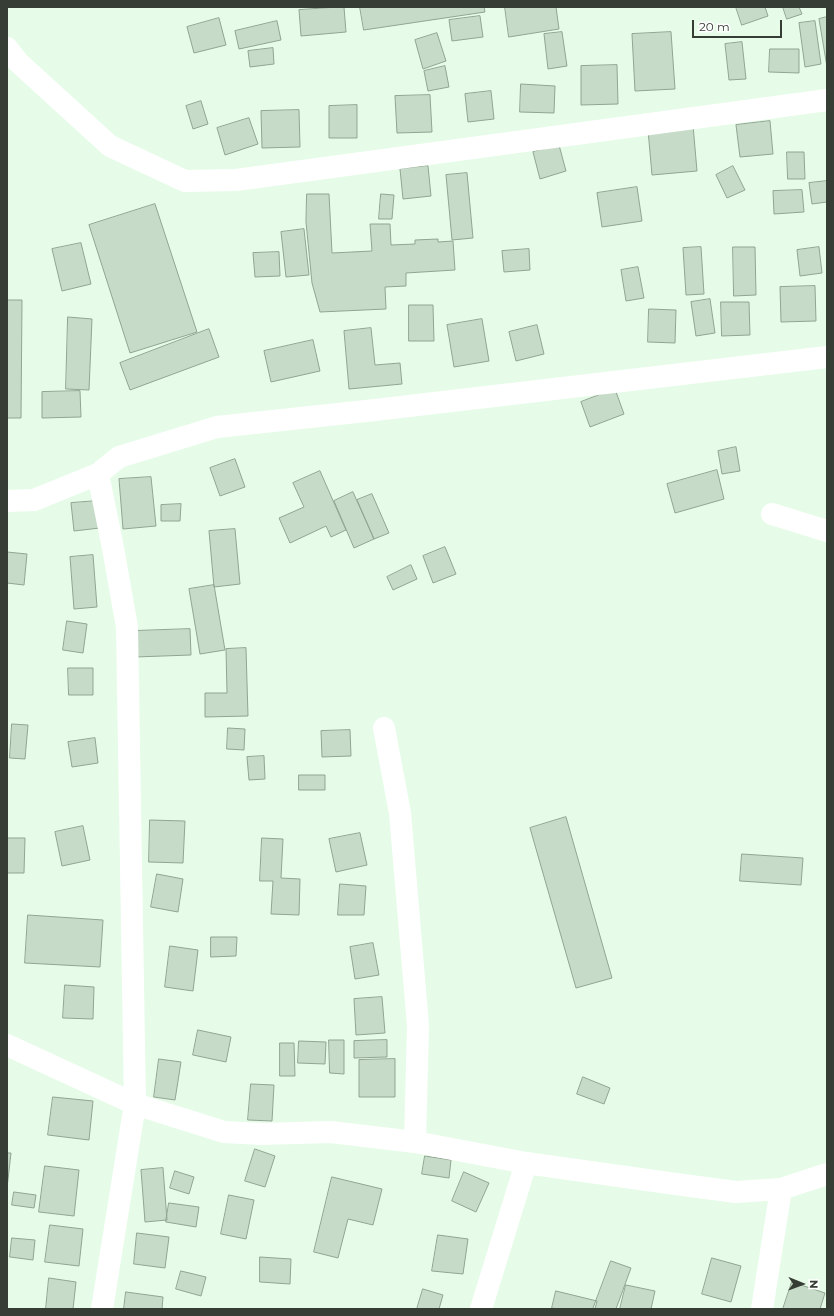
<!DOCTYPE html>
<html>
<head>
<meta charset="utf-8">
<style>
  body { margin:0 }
  #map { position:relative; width:834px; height:1316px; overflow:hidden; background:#e6fce8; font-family:Montserrat,sans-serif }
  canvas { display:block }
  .frame { position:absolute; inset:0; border:8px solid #353d35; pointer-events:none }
  .north { position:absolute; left:782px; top:1264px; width:40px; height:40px; -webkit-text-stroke:3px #fff; paint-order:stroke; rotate:91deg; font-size:11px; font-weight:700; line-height:16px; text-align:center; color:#353d35 }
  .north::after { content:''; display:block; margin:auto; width:14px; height:18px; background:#353d35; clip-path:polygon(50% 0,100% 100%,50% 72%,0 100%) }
  .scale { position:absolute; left:692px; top:20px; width:90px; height:18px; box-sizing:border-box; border:2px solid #353d35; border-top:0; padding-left:5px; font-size:12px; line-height:14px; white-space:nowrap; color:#353d35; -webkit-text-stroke:3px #fff; paint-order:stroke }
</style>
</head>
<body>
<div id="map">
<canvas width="834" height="1316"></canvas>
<div class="frame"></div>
<div class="north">N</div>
<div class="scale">20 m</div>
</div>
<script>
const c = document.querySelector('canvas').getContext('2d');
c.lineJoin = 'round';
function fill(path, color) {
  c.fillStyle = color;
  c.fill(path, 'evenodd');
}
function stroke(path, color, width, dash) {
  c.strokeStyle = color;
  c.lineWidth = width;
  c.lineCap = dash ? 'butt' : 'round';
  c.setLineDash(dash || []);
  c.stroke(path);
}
const building = new Path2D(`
  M344,7L346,32L301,36L299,10Z
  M360,7H484L485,12L364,30Z
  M505,7H556L559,29L509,37Z
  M736,7H765L768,16L742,25Z
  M783,7H799L802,14L787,19Z
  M480,16L483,37L452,41L449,20Z
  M827,17V67L819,19Z
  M219,18L226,45L194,53L187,27Z
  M277,21L281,40L239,49L235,31Z
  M815,21L821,64L805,67L799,23Z
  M562,32L567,66L548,69L544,34Z
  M671,32L675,89L635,91L632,34Z
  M437,33L446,61L423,69L415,40Z
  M742,42L746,79L729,80L725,44Z
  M273,48L274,64L250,67L248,51Z
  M770,49H799V73L769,72Z
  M617,65L618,104L581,105V66Z
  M445,66L449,87L428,91L424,71Z
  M521,84L555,86L554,113L520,112Z
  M491,91L494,119L468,122L465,94Z
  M430,95L432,132L397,133L395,96Z
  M201,101L208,124L193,129L186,106Z
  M357,105V138H329V106Z
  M299,110L300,147L262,148L261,111Z
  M249,118L258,144L225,155L217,128Z
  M770,121L773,154L740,157L736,125Z
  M693,125L697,171L652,175L648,130Z
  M559,145L566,171L540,179L533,152Z
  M787,152H804L805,179H788Z
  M428,166L431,196L403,199L400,169Z
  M733,166L745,190L727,198L716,175Z
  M467,173L473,238L452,240L446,175Z
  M827,181V202L812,204L809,183Z
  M637,187L642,221L602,227L597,193Z
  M802,190L804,212L774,214L773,191Z
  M307,194H329L332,253L372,251L370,224H390L391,245L415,244V240L438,239V242L453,241L455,270L406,273V286L385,287L386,309L320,312L312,283L306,222Z
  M381,194L394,195L392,219H379Z
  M155,204L197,332L130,353L89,225Z
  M304,229L309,275L286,277L281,232Z
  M81,243L91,284L62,291L52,249Z
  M701,247L704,294L686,295L683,248Z
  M733,247H755L756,295L734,296Z
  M819,247L822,273L800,276L797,250Z
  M529,249L530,270L504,272L502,251Z
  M279,252L280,276L255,277L253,253Z
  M638,267L644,298L626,301L621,270Z
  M815,286L816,321L781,322L780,287Z
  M710,299L715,333L696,336L691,302Z
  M7,300H22L21,418H7Z
  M721,302H749L750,335L722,336Z
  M409,305H433L434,341H409Z
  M649,309L676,310L675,343L648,342Z
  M68,317L92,319L89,390L66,389Z
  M482,319L489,361L454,367L447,325Z
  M537,325L544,354L516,361L509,332Z
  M371,328L375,365L400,363L402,384L349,389L344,331Z
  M209,329L219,357L130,390L120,363Z
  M313,340L320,371L271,382L264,351Z
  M615,389L624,414L590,427L581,402Z
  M80,391L81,417L42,418V392Z
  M736,447L740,471L722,474L718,451Z
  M235,459L245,487L220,496L210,468Z
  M717,470L724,499L675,513L667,484Z
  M320,471L346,530L331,537L326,526L290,543L279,518L304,507L293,483Z
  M151,477L156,526L123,529L119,479Z
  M353,492L374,539L354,548L334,501Z
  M372,494L389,533L374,539L357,500Z
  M97,501L100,528L74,531L71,503Z
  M181,504L180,521H161V505Z
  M235,529L240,584L214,587L209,531Z
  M445,547L456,574L433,583L423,556Z
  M7,552L27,554L24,585L7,583Z
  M93,555L97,607L74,609L70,557Z
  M411,565L417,579L393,590L387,577Z
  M214,585L225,650L200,654L189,589Z
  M67,621L87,624L83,653L63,650Z
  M190,629L191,655L135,657L134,631Z
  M246,648L248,716L205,717V693H227L226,649Z
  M68,668H93V695H69Z
  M12,724L28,725L25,759L10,758Z
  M228,728L245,729L244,750L227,749Z
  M350,730L351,756L322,757L321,731Z
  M95,738L98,763L72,767L68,742Z
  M264,756L265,779L249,780L247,757Z
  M299,775H325V790H299Z
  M566,817L612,978L576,988L530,828Z
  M150,820L185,821L183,863L149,862Z
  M83,826L90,860L62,866L55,832Z
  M360,833L367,865L336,872L329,839Z
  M7,838H25L24,873H7Z
  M262,838L283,839L281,878L300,879L299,915L271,914L273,881H260Z
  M742,854L803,858L801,885L740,881Z
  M157,874L183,879L178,912L151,907Z
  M340,884L366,886L364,915H338Z
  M28,915L103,920L100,967L25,963Z
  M211,937H237L236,956L211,957Z
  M373,943L379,975L355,979L350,947Z
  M170,946L198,950L193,991L165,987Z
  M65,985L94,987L93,1019L63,1018Z
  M382,997L385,1033L356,1035L354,999Z
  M198,1030L231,1037L226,1062L193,1055Z
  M329,1040H344V1074L330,1073Z
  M387,1040V1057L354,1058V1041Z
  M299,1041L326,1042L325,1064L298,1063Z
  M280,1043H294L295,1076H280Z
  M159,1059L181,1062L175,1100L154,1097Z
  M395,1059V1097H359V1060Z
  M583,1077L610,1088L604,1104L577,1094Z
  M251,1084L274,1085L272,1121L248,1120Z
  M53,1097L93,1101L89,1140L48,1135Z
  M255,1149L275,1156L265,1187L245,1181Z
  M7,1153H11L7,1188Z
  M425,1156L451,1160L449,1178L422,1174Z
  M45,1166L79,1170L74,1216L39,1212Z
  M163,1168L167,1220L145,1222L141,1170Z
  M175,1171L194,1177L189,1194L170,1188Z
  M464,1172L489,1183L476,1212L452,1201Z
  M332,1177L382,1189L373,1225L348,1219L338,1258L314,1252Z
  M14,1192L36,1195L34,1208L12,1205Z
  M229,1195L254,1200L246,1239L221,1234Z
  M169,1203L199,1207L196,1227L166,1222Z
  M50,1225L83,1229L79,1266L45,1262Z
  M137,1233L169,1237L165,1268L134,1264Z
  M438,1235L468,1239L463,1274L432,1271Z
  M12,1238L35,1240L33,1260L10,1257Z
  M260,1257L291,1259L290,1284L260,1282Z
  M712,1258L741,1266L731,1302L702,1294Z
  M611,1261L631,1268L616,1309H593Z
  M181,1271L206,1277L201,1296L176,1289Z
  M49,1278L76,1282L73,1309H46Z
  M792,1282L825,1293L820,1309H783Z
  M626,1285L655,1291L651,1309H620Z
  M423,1289L443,1295L439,1309H417Z
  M556,1291L597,1301L595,1309H557L552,1308Z
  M126,1292L163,1297L162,1309H124Z`);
const minor = new Path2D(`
  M7,48L18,62L110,146L185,181L236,180L827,100
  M98,474L113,548L127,627L135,1104L102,1309
  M7,501L34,500L98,474L119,457L217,427L375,410L827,357
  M772,514L827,531
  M384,728L400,813L418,1026L415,1142L526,1163L683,1185L736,1192L781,1189
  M7,1045L135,1104L224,1132L261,1134L331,1132L415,1142
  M481,1309L526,1163
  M762,1309L781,1189L827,1174`);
fill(building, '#c7dcc8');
stroke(building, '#91a592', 1);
stroke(minor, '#fff', 22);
</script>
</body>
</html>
